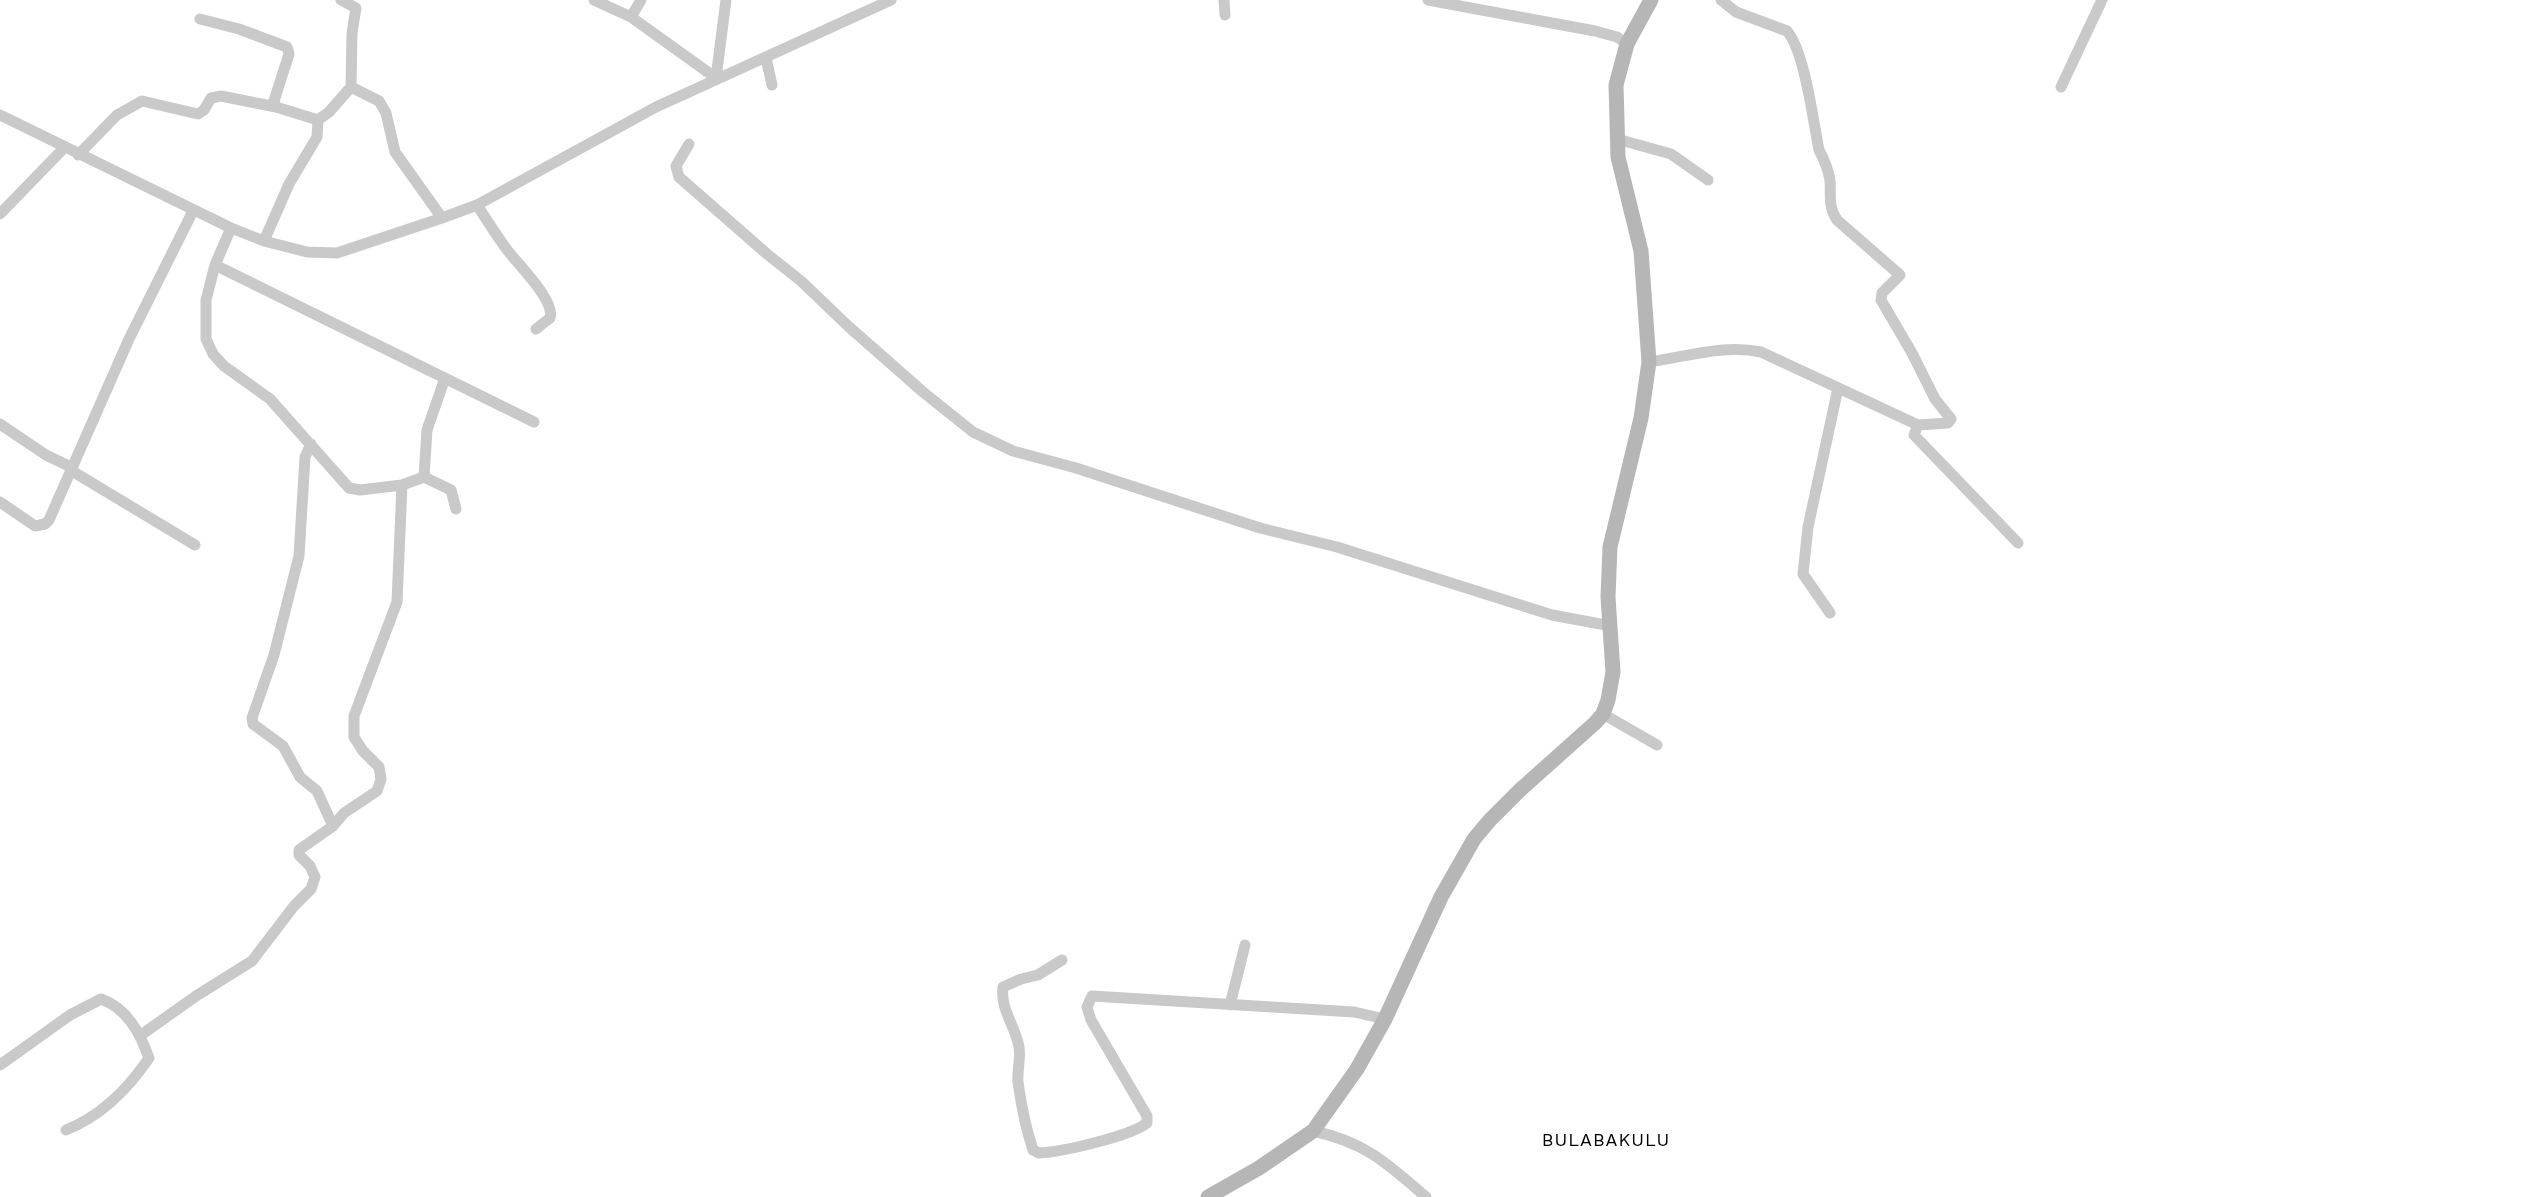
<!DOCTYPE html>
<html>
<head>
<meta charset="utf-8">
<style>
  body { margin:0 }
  canvas { display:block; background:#fff }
</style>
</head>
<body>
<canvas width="2542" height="1197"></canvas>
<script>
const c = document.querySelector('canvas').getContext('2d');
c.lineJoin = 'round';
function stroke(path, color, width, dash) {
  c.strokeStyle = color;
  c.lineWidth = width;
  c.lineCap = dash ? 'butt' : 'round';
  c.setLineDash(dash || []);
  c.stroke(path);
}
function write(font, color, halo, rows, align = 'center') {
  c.font = font + ' "Work Sans",sans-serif';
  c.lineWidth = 5;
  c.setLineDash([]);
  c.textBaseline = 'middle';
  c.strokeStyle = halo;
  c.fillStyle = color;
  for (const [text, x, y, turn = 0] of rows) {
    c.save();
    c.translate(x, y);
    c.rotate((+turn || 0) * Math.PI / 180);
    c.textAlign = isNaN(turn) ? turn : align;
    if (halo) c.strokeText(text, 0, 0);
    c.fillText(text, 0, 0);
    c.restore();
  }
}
const street = new Path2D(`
  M341,0L356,8L352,33L351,87L379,101L386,113L395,152L442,218
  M594,0L631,17L716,78L726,0
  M1224,0L1225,15
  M1428,0L1595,31L1617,37L1627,44
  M1721,0L1736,12L1787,31C1805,52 1813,121 1819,150C1824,159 1828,169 1830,180C1831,195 1828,207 1837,220L1900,275L1882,293L1881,300L1912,353L1935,399L1951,419L1948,423L1918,425L1914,435L2018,543
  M631,17L641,0
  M200,19L239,29L287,47L289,54L274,101L276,107L318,120L329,112L351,87
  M766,58L772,85
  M2061,87L2102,0
  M0,115L231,228L264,241L307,252L337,253L442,218L477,205L656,107L891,0
  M1617,139L1671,154L1708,180
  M689,144L676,166L679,177L767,254L801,281L848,326L923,392L973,432L1013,451L1076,468L1260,528L1337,547L1552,615L1611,626
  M78,155L117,115L142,101L198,114L204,110L211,98L221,96L276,107
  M477,205C486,219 495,233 505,247C515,262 556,300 550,318L536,329
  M0,214L64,148
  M264,241L289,184L317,137L318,120
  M215,265L534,422
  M1649,362C1686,357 1723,344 1761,352L1918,425
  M445,378L427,430L424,477L451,490L456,509
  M0,424L46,455L73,468
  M311,444L305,457L299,556L274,655L252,718L253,724L283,746L300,777L317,791L333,826
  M72,471L195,545
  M402,485L424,477
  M0,502L35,526L45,524L49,520L129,339L193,211
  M1830,613L1803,574L1808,527L1838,388
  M1603,714L1657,745
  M1062,960L1038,975L1021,979L1003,987C1000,1009 1015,1025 1019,1047C1021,1058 1017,1070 1018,1082C1021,1104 1026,1129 1033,1150L1039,1153C1062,1152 1131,1136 1147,1123V1116L1091,1020L1087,1007L1092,996L1354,1012L1385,1019
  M1230,1005L1245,945
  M141,1035L196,996L252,961L294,906L311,889L315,877L310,866L299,855V850L333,826L344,813L377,791L381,779L379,767L363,751L354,737V716L397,602L402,485L360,490L349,488L270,399L224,366L213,354L206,339V300L215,265L231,228
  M0,1065L70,1015L101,999C127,1008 140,1033 149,1058C128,1089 101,1116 66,1130
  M1313,1131C1365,1142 1387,1163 1426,1197`);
const secondary = new Path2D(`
  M1208,1197L1259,1168L1313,1131L1357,1069L1385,1019L1441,897L1474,839L1490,820L1520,790L1595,723L1603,714L1608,700L1613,672L1608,597L1610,547L1641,418L1649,362L1641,251L1618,157L1616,85L1627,44L1651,0`);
const quarterNames = [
  ["BULABAKULU",1606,1141]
];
stroke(street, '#c9c9c9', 11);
stroke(secondary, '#b6b6b6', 15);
c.letterSpacing = '1px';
write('18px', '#000', '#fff', quarterNames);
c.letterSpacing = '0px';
</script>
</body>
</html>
